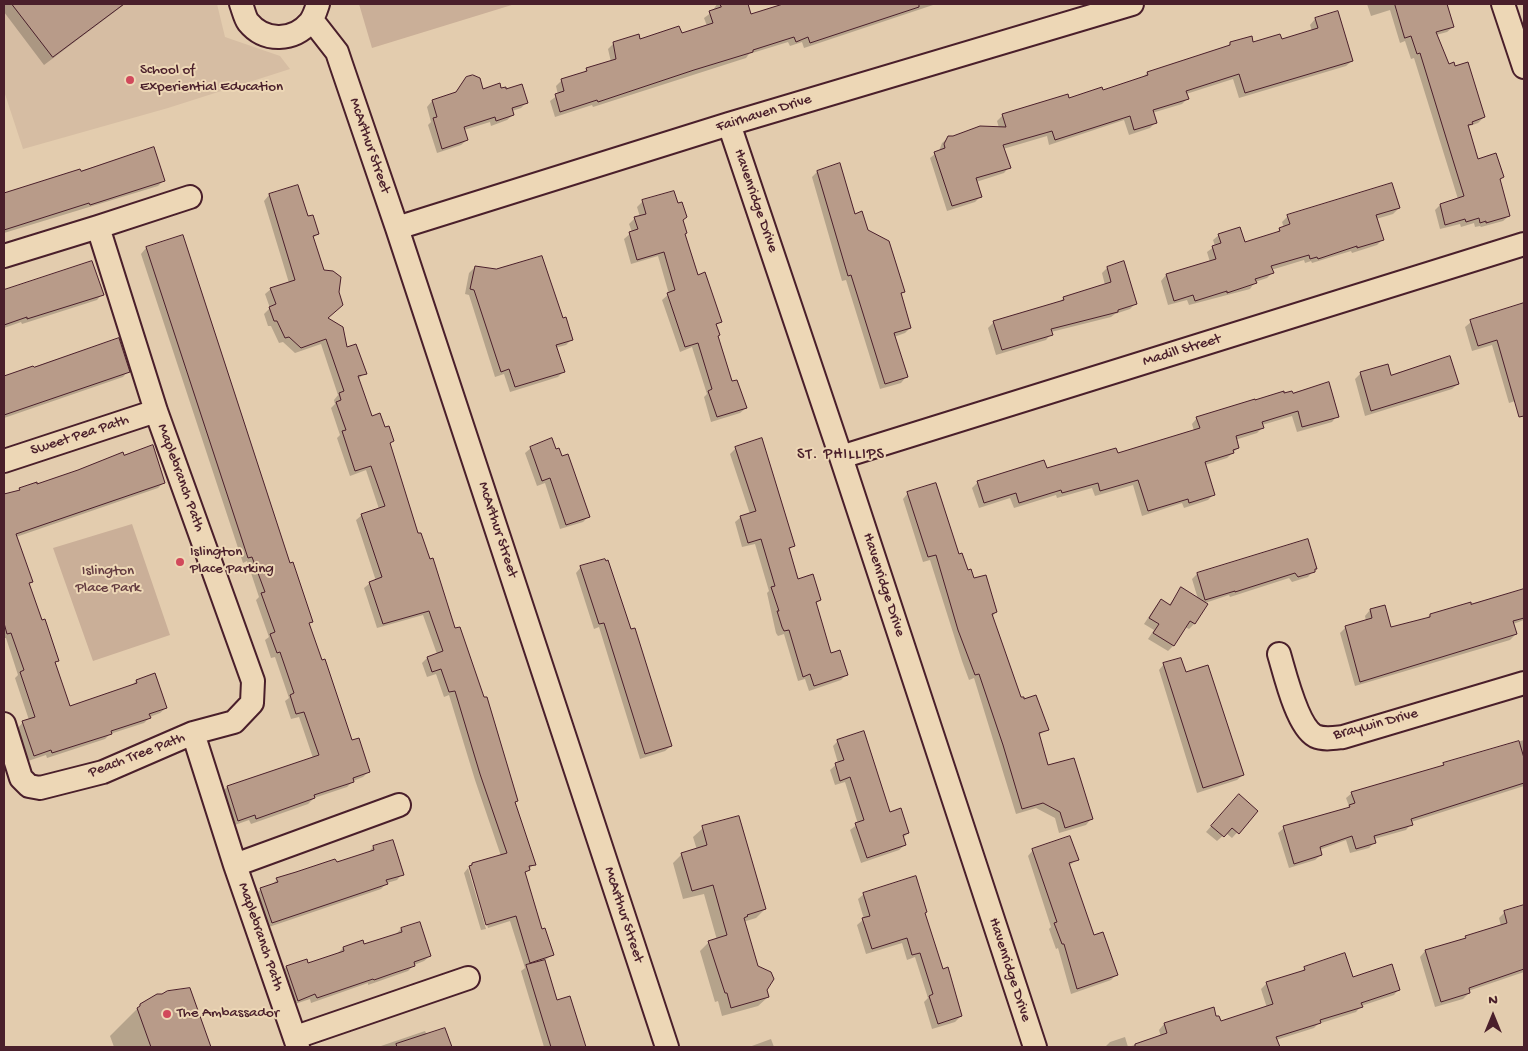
<!DOCTYPE html>
<html>
<head>
<meta charset="utf-8">
<style>
  body { margin:0 }
  #map { position:relative; width:1528px; height:1051px; overflow:hidden; background:#e3ccae; font-family:"Gochi Hand",sans-serif }
  canvas { display:block }
  .frame { position:absolute; inset:0; border:5px solid #4a1f2b; pointer-events:none }
  .north { position:absolute; left:1468px; top:991px; width:50px; height:50px; -webkit-text-stroke:4px #edd7b6; paint-order:stroke; rotate:0deg; font-size:14px; font-weight:700; line-height:20px; text-align:center; color:#4a1f2b }
  .north::after { content:''; display:block; margin:auto; width:18px; height:22px; background:#4a1f2b; clip-path:polygon(50% 0,100% 100%,50% 72%,0 100%) }
</style>
</head>
<body>
<div id="map">
<canvas width="1528" height="1051"></canvas>
<div class="frame"></div>
<div class="north">N</div>
</div>
<script>
const c = document.querySelector('canvas').getContext('2d');
c.lineJoin = 'round';
function fill(path, color) {
  c.fillStyle = color;
  c.fill(path, 'evenodd');
}
function stroke(path, color, width, dash) {
  c.strokeStyle = color;
  c.lineWidth = width;
  c.lineCap = dash ? 'butt' : 'round';
  c.setLineDash(dash || []);
  c.stroke(path);
}
function write(font, color, halo, rows, align = 'center') {
  c.font = font + ' "Gochi Hand",sans-serif';
  c.lineWidth = 4;
  c.setLineDash([]);
  c.textBaseline = 'middle';
  c.strokeStyle = halo;
  c.fillStyle = color;
  for (const [text, x, y, turn = 0] of rows) {
    c.save();
    c.translate(x, y);
    c.rotate((+turn || 0) * Math.PI / 180);
    c.textAlign = isNaN(turn) ? turn : align;
    if (halo) c.strokeText(text, 0, 0);
    c.fillText(text, 0, 0);
    c.restore();
  }
}
const built = new Path2D(`
  M4,4H217L225,37L280,56L290,69L168,108L23,149L4,91Z`);
const green = new Path2D(`
  M359,4H515L372,48Z
  M132,524L170,635L93,661L53,548Z`);
const shadow = new Path2D(`
  M4,4H125L44,65L4,12Z
  M717,4H747L751,15L778,7L781,4H829L830,6L836,4H936L804,48L802,42L790,46L788,42L749,54L746,58L593,107L592,105L555,117L550,101L558,95L556,86L561,81L583,73L587,69L611,62L608,49L614,43L681,34L707,26L704,18L712,12Z
  M1367,4H1446L1453,27L1447,32L1436,35L1448,66L1484,117L1478,123L1467,127L1477,160L1502,177L1499,181L1509,216L1503,221L1481,227L1480,226L1475,227L1474,223L1461,227L1460,224L1440,229L1435,210L1440,205L1458,199L1414,58L1411,59L1405,41L1400,43L1390,10L1371,16Z
  M1315,19L1352,61L1346,66L1239,98L1233,79L1186,94L1187,99L1182,104L1152,113L1155,123L1150,128L1129,135L1124,120L1049,145L1047,136L1003,149L1009,167L1004,173L976,182L981,196L975,202L947,211L930,158L939,151L942,143L948,138L999,128L997,121L1003,115L1102,91L1141,79L1147,73L1227,47L1230,43L1253,44L1281,40L1312,31L1310,25Z
  M466,79L482,90H500L527,102L521,108L512,111L513,115L507,120L491,126L490,122L464,130L467,140L461,145L437,153L428,125L431,122L427,107L432,101L454,94Z
  M154,149L164,180L158,186L4,233V194Z
  M839,165L854,215L867,231L904,291L900,295L910,328L905,333L894,337L906,377L901,383L880,389L846,280L842,281L812,177L817,172Z
  M269,195L307,218L318,234L313,238L327,318L346,349L365,373L358,379L371,418L384,429L393,441L389,445L418,534L517,801L514,804L534,864L524,874L542,930L552,955L544,961L557,1001L570,997L585,1047H544L521,971L525,968L510,921L488,928L469,867L472,864L501,856L475,780L449,695L444,697L436,674L427,677L422,663L427,658L437,654L423,615L377,628L364,588L370,583L376,581L356,520L362,515L379,509L366,470L350,476L337,438L340,435L331,408L335,404L334,400L338,395L321,344L295,353L283,342L279,343L271,326H268L264,314L270,308L265,294L271,289L289,283L264,201Z
  M643,201L682,221L684,234L697,276L720,322L715,326L717,337L731,383L746,408L740,413L711,422L704,397L707,394L692,347L680,352L662,300L669,294L658,256L631,264L624,239L632,232L629,224L635,218L640,217L637,207Z
  M1399,208L1393,214L1376,219L1382,240L1377,245L1352,253L1351,251L1312,263L1311,261L1305,263L1304,260L1271,270L1272,273L1267,278L1255,282L1250,289L1189,305L1187,300L1168,305L1161,281L1166,275L1210,262L1207,252L1215,246L1213,240L1219,235L1244,244L1275,234L1280,229L1284,228L1282,222L1288,216Z
  M182,237L289,565L311,622L308,625L321,662L351,741L368,772L363,777L353,781L347,787L314,798L308,804L251,824L249,820L232,826L222,792L227,787L313,758L299,717L291,719L285,701L289,698L275,657L271,658L265,640L269,637L256,600L259,597L247,561L243,563L141,254L146,248Z
  M92,263L102,294L97,300L22,324L21,322L4,328V290Z
  M475,267L562,320L572,339L566,345L555,348L563,372L558,377L510,392L504,374L495,377L469,295L465,294L469,273Z
  M1107,268L1135,304L1130,309L1115,314L1111,317L1051,332V334L1046,340L996,355L988,328L994,322L1058,303L1064,298L1105,285L1102,273Z
  M1524,304V406L1522,399L1509,403L1492,345L1472,351L1465,327L1471,322Z
  M32,367L128,371L123,377L4,418V377Z
  M1361,373L1390,376L1458,384L1452,389L1365,416L1355,379Z
  M1254,401L1337,416L1332,422L1297,432L1292,416L1262,425V428L1257,433L1235,440L1238,448L1227,458L1205,465L1214,494L1208,500L1184,508L1182,503L1142,516L1133,485L1095,496L1092,488L1057,498L1056,495L1014,508L1010,498L979,508L972,488L978,482L1046,470L1117,455L1194,431L1192,424L1197,418Z
  M531,448L555,451L561,458L588,517L583,522L560,529L545,483L537,486L525,453Z
  M736,448L794,545L788,551L797,580L820,600L815,604L831,655L846,675L841,680L809,691L805,679L798,681L784,634L778,636L776,633L767,593L769,591L755,544L742,547L735,522L741,517L750,514L730,454Z
  M164,482L158,488L16,537L32,582L29,585L57,660L55,663L69,707L130,687L136,681L155,675L166,708L160,713L150,717L144,723L110,734L105,739L47,758L46,755L28,761L18,728L23,722L29,720L15,678L18,675L6,638H4V496L17,492L20,489L36,486Z
  M908,493L958,555L967,572L996,612L992,617L1020,699L1047,729L1038,736L1048,767L1091,819L1086,825L1059,833L1055,818L1036,808L1016,814L974,678L969,680L962,661L930,560L923,562L903,499Z
  M581,567L671,746L665,751L640,759L599,627L594,629L576,573Z
  M1314,570L1308,577L1292,582L1289,578L1230,597L1229,595L1205,603L1194,624L1189,629L1185,627L1174,645L1168,651L1148,639L1154,630L1144,624L1156,606L1161,601L1169,605L1182,589L1198,599L1192,579L1197,574Z
  M1523,591L1524,596V620L1513,624L1516,634L1510,640L1355,686L1340,633L1345,628L1366,621L1365,616L1370,610L1391,629L1426,619L1430,615Z
  M1164,664L1185,674L1243,775L1237,780L1197,793L1159,670Z
  M1524,740V786L1411,822V824L1406,830L1374,839L1375,842L1369,848L1350,853L1346,840L1319,850L1321,855L1315,860L1289,868L1278,833L1284,828L1346,810L1349,806L1346,798L1352,793L1441,767L1444,764Z
  M838,741L889,813L908,833L903,838L905,845L899,850L861,863L850,830L858,824L845,782L835,785L830,770L838,763L833,746Z
  M1233,801L1257,811L1232,838L1226,833L1217,841L1206,832Z
  M703,828L765,909L756,918L743,922L768,997L758,1006L722,1016L718,1001L715,1002L700,951L709,942L717,940L704,894L683,899L673,863L682,854L697,850L693,837Z
  M392,841L402,874L397,880L387,883L381,889L266,928L255,895L261,889L271,885L277,880L336,864L368,853L373,847Z
  M1033,850L1077,859L1069,866L1093,936L1116,975L1111,980L1071,994L1058,948L1056,949L1049,929L1051,927L1028,856Z
  M468,868L486,929L481,930L464,873Z
  M864,894L924,913L942,970L961,1016L955,1022L932,1029L924,1002L928,998L915,957L907,960L902,943L866,954L857,925L864,919L858,899Z
  M1524,906V972L1468,991L1469,993L1463,999L1435,1007L1420,957L1425,951L1462,941L1466,937L1501,926L1499,918L1504,913Z
  M401,929L430,956L424,961L414,965L408,971L368,985V983L311,1003L310,999L292,1005L281,973L286,967L306,961L307,964L337,954L343,948L363,945L395,935Z
  M1305,968L1399,989L1394,995L1361,1006L1356,1012L1318,1024L1314,1028L1276,1040L1277,1044L1274,1047H1105L1110,1042L1125,1037L1128,1047L1161,1037L1159,1030L1164,1024L1213,1009L1215,1018L1220,1023L1267,1008L1261,989L1267,983L1301,972Z
  M190,990L210,1047H114L110,1036L141,1005Z
  M445,1029L451,1047H378L425,1031L427,1035Z
  M771,1039L774,1047H749Z`);
const building = new Path2D(`
  M12,4H124L53,57Z
  M720,4H748L751,14L783,4H919V7L810,43L808,37L796,42L794,37L753,50V52L694,70L598,102L597,100L560,112L555,94L564,91L561,79L587,71L586,68L616,59L613,42L639,34L640,39L679,26L682,33L713,23L709,11L721,7Z
  M1395,4H1447L1454,27L1436,32L1449,64L1454,62L1455,66L1468,62L1485,117L1472,122L1473,124L1468,125L1478,159L1496,153L1504,177L1500,179L1510,216L1486,223V221L1480,223L1479,218L1466,222L1465,219L1445,225L1440,204L1464,196L1420,53L1417,54L1411,36L1405,38Z
  M1338,11L1353,61L1245,93L1239,74L1186,91L1189,99L1153,110L1157,123L1134,130L1130,116L1055,140L1052,131L1003,145L1011,168L976,178L982,197L952,206L934,152L945,148L944,144L948,136H953L980,126L1006,127L1002,114L1068,94L1069,98L1102,87L1103,90L1148,75L1147,72L1230,45V42L1252,36L1253,42L1280,34L1282,39L1318,28L1315,18Z
  M473,75L480,78L483,89L500,83L501,88L506,87V89L522,84L528,103L512,108L514,115L496,121L495,117L464,127L468,140L442,149L433,118L437,117L432,100L456,92L466,77Z
  M154,147L165,181L90,205L89,203L4,230V193L80,169L81,171Z
  M840,163L855,214L862,211L868,230L889,241L905,292L901,293L911,328L894,333L908,377L885,384L851,275L848,276L817,171Z
  M1392,183L1400,208L1376,215L1384,240L1357,248V246L1318,259L1317,257L1310,259L1309,255L1271,266L1274,273L1255,279L1257,283L1227,293V291L1195,301L1193,295L1174,301L1166,274L1216,259L1212,246L1221,243L1218,234L1240,227L1245,242L1280,231L1279,228L1290,224L1287,215Z
  M298,185L308,216L313,215L319,234L313,236L324,270L333,271L341,277L339,292L343,305L328,318L343,327L347,347L356,344L367,374L358,376L372,416L380,413L385,427L389,426L394,441L390,443L418,533H421L430,559L433,558L455,628L460,627L484,697H487L518,801L515,802L536,865L529,866L530,870L525,872L542,929L545,928L554,955L530,963L516,916L486,925L469,866L472,865V863L507,853L480,774L455,691L449,692L441,669L432,672L427,657L443,651L429,611L383,624L369,582L382,577L361,514L385,506L371,466L355,471L342,431L346,430L336,402L341,400L339,393L344,391L326,339L301,348L289,337L285,338L277,321H274L269,307L276,304L270,288L295,280L269,194Z
  M674,191L678,203L682,202L687,217L683,220L687,233L685,234L698,275L705,272L722,322L716,324L720,335L718,336L732,381L737,380L747,408L717,417L708,391L712,389L698,343L685,347L667,293L675,290L664,252L637,260L629,232L638,229L634,217L646,214L642,200Z
  M183,235L290,563L293,562L313,622L309,623L322,660L325,659L352,740L359,738L370,772L353,778L354,782L314,795L315,798L256,819L255,815L238,821L227,786L319,755L304,712L296,714L290,695L294,693L280,652L277,653L270,634L275,632L261,593L265,592L252,557L248,558L146,247Z
  M542,256L563,318L566,317L573,340L556,345L565,372L515,387L509,369L501,372L474,290L470,289L475,266L496,269Z
  M92,261L104,295L27,319V317L4,325V290Z
  M1124,261L1137,304L1118,310V312L1051,329L1053,335L1002,350L993,321L1064,300L1063,297L1111,282L1107,267Z
  M1524,303V416L1519,417L1497,340L1478,346L1470,320Z
  M119,338L130,372L4,415V376L33,366L34,367Z
  M1450,356L1459,384L1371,411L1360,372L1388,364L1391,375Z
  M1329,382L1339,417L1302,427L1298,411L1262,422L1264,428L1236,436L1239,448L1233,450L1234,453L1205,462L1215,495L1189,503L1188,499L1148,511L1138,480L1100,491L1098,483L1062,493L1061,490L1019,503L1016,493L984,503L977,481L1044,460L1047,468L1116,448L1118,453L1200,428L1196,417L1255,399V400L1284,391V393L1292,391L1293,393Z
  M552,438L556,449L559,448L562,456L568,454L590,517L566,525L550,478L542,481L530,447Z
  M762,438L795,546L789,548L798,579L813,574L821,600L816,602L831,653L840,650L848,675L814,686L810,674L803,677L789,630L784,631L782,627L777,611H779L771,587L775,586L761,539L748,543L740,516L756,511L735,447Z
  M153,445L165,483L16,534L33,582L29,583L42,620L45,619L59,661L55,662L70,706L137,683L136,680L155,673L167,708L149,714L151,718L111,731L112,734L52,753L51,750L34,756L22,721L35,717L20,672L24,670L11,633L7,634L4,623V494L20,490L19,488L37,482V484L78,470L123,452L124,455Z
  M936,483L959,554L962,553L968,570L971,569L974,578L986,575L997,612L992,614L1021,697H1024V699L1036,695L1049,730L1039,733L1048,765L1074,758L1093,819L1065,828L1060,812L1043,803L1022,809L1003,745L979,674L975,675L958,630L936,555L928,557L907,492Z
  M1308,539L1317,569H1315V572L1298,577L1295,573L1235,592V591L1205,600L1197,573Z
  M605,559L606,561L608,560L631,629L635,628L672,746L645,754L604,623L599,624L580,566Z
  M1181,587L1208,604L1195,624L1190,621L1174,646L1153,633L1159,624L1149,618L1161,599L1170,605Z
  M1524,589V618L1513,621L1517,634L1360,682L1345,626L1372,618L1370,609L1385,605L1391,627L1430,617V614L1471,602V604Z
  M1181,658L1186,672L1208,665L1244,775L1203,788L1163,663Z
  M864,731L890,812L901,808L909,833L903,835L906,845L867,858L855,823L864,820L850,777L840,781L835,763L844,760L837,740Z
  M1519,741L1524,758V783L1411,819L1413,825L1374,836L1376,843L1356,849L1352,836L1320,847L1322,855L1294,864L1283,826L1350,807L1349,805L1355,803L1351,792L1444,765L1443,763Z
  M1239,794L1258,811L1239,834L1232,828L1224,837L1211,826Z
  M739,816L766,909L747,915L748,916L744,918L758,966L771,972L774,979L767,990L769,997L731,1008L727,993H725L708,941L727,935L713,885L692,891L681,853L707,845L702,826Z
  M1070,836L1079,860L1069,863L1094,935L1103,932L1118,975L1077,989L1064,944H1062L1054,923L1057,922L1032,849Z
  M393,840L404,875L386,880L388,884L272,923L260,888L278,882L276,878L296,872L335,859L337,862L374,850L373,846Z
  M916,876L927,912L925,913L943,969L948,967L962,1016L938,1024L929,996L933,994L920,953L912,955L907,938L872,949L862,918L870,916L863,893Z
  M1524,905V969L1469,988L1470,993L1441,1002L1425,950L1466,938L1465,936L1507,923L1504,911Z
  M420,922L431,956L414,962L415,966L394,973L374,980L373,979L317,998L315,994L298,1001L286,966L307,959L308,963L344,951L343,947L363,940L364,944L402,932L401,928Z
  M1345,953L1353,977L1392,964L1400,990L1361,1003L1363,1007L1320,1020L1321,1023L1276,1037L1280,1047H1135V1044L1167,1033L1164,1023L1214,1007L1216,1016H1219L1221,1021L1273,1004L1266,982L1305,970L1304,967Z
  M545,960L557,1000L570,996L586,1047H551L526,965Z
  M190,988L211,1047H151L137,1008L140,1006V1004L157,994H162L167,991Z
  M445,1028L452,1047H397L396,1044Z`);
const street = new Path2D(`
  M241,4C243,9 245,18 248,22C265,43 294,41 310,22C314,17 316,10 318,4
  M1503,4L1524,67
  M312,20L337,52L341,64L397,228L667,1047
  M729,124L841,457L1035,1047
  M98,227L156,411L253,681L252,703L234,722L193,733L235,865L298,1047
  M397,228L729,124L1132,4
  M4,256L98,227L190,197
  M841,457L1524,244
  M4,461L156,411
  M1279,654C1285,674 1297,726 1315,736C1324,740 1334,738 1343,737L1524,683
  M4,724L21,778L29,786L40,788L103,772L193,733
  M235,865L399,805
  M296,1037L468,978`);
const markers = [
  [130,80,5,"#d1495b"],
  [180,562,5,"#d1495b"],
  [167,1014,5,"#d1495b"]
];
const poiNames = [
  ["School of",140,71],
  ["Experiential Education",140,88],
  ["Islington",190,553],
  ["Place Parking",190,570],
  ["The Ambassador",177,1014]
];
const streetNames = [
  ["Fairhaven Drive",764,114,-17],
  ["McArthur Street",369,146,71],
  ["Havenridge Drive",755,201,71],
  ["Madill Street",1182,351,-17],
  ["Sweet Pea Path",80,436,-18],
  ["Maplebranch Path",180,478,70],
  ["McArthur Street",497,530,72],
  ["Havenridge Drive",883,585,72],
  ["Braywin Drive",1376,725,-15],
  ["Peach Tree Path",137,756,-21],
  ["McArthur Street",623,915,72],
  ["Maplebranch Path",260,937,71],
  ["Havenridge Drive",1009,970,72]
];
const parkNames = [
  ["Islington",108,572],
  ["Place Park",108,589]
];
const neighbourhoodNames = [
  ["ST. PHILLIPS",841,456]
];
fill(built, '#d6bda3');
fill(green, '#caaf98');
fill(shadow, '#0003');
fill(building, '#b89b89');
stroke(building, '#4a1f2b', 1);
stroke(street, '#4a1f2b', 26);
stroke(street, '#edd7b6', 22);
for (const [x, y, r, color] of markers) {
  const dot = new Path2D();
  dot.arc(x, y, r, 0, 2 * Math.PI);
  c.fillStyle = color;
  c.fill(dot);
  stroke(dot, '#edd7b6', 2);
}
write('15px', '#4a1f2b', '#edd7b6', poiNames, 'left');
write('15px', '#4a1f2b', '#edd7b6', streetNames);
write('15px', '#643c41', '#edd7b6', parkNames);
c.letterSpacing = '1px';
write('16px', '#4a1f2b', '#edd7b6', neighbourhoodNames);
c.letterSpacing = '0px';
</script>
</body>
</html>
